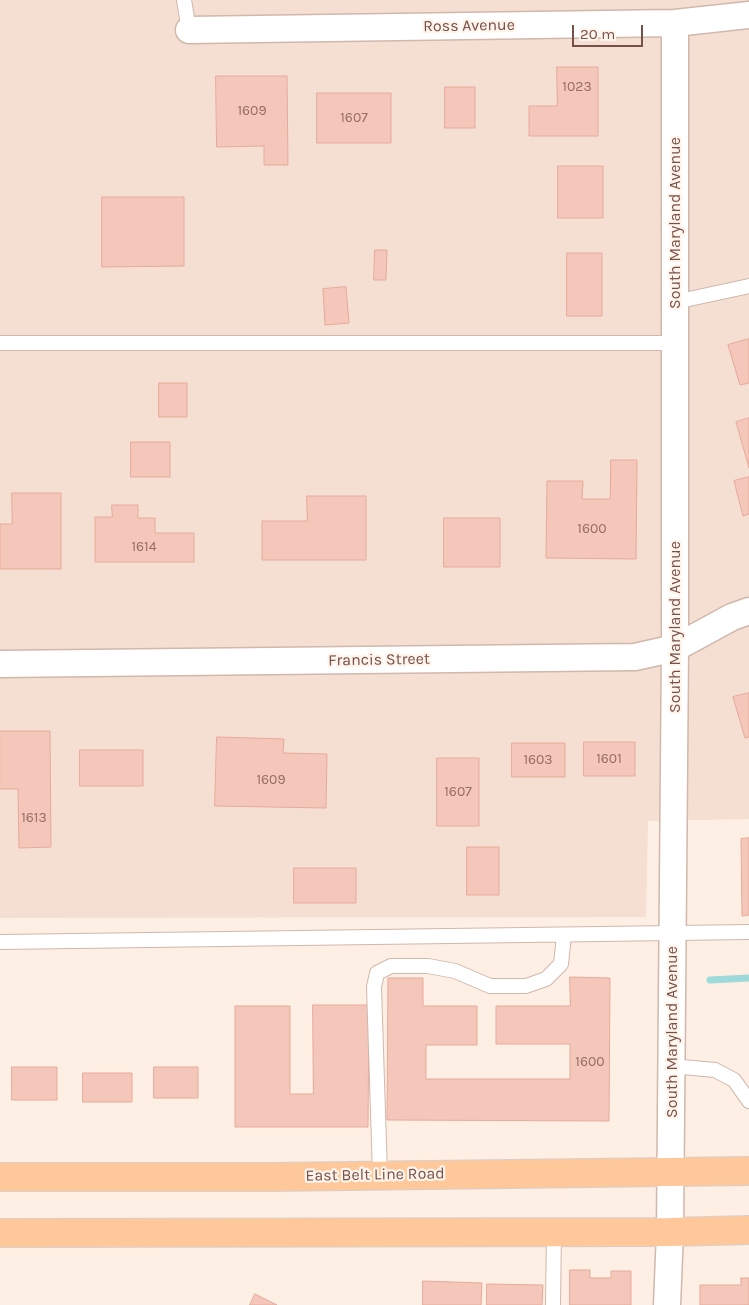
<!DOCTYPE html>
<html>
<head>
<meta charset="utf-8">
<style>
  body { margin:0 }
  #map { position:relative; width:749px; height:1305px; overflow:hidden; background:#fdefe4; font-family:Karla,sans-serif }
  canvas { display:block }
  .scale { position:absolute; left:572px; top:25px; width:71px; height:22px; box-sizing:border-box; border:2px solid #775148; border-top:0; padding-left:6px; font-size:15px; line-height:18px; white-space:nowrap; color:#775148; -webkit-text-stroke:4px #fff4eb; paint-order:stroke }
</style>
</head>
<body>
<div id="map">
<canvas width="749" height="1305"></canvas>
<div class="scale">20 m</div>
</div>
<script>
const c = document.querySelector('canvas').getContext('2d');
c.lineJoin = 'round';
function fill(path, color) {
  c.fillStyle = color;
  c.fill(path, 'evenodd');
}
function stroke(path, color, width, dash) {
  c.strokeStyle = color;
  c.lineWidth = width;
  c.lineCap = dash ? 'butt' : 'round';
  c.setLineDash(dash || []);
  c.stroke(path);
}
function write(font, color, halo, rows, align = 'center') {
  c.font = font + ' Karla,sans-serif';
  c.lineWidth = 4.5;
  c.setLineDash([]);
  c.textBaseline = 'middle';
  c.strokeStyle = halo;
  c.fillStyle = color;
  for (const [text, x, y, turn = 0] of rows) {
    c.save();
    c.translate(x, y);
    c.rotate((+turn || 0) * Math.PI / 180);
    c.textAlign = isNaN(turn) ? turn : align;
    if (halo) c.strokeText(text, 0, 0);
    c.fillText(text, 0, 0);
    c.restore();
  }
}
const residential = new Path2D(`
  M0,0H749V819L648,821L646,917L0,918Z`);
const stream = new Path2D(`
  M710,980L749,978`);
const building = new Path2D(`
  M557,67H598V136H529V106H557Z
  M216,76H287L288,165H264V146L217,147Z
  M445,87H475V128H445Z
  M317,93H391V143H317Z
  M558,166H603V218H558Z
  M102,197H184V266L102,267Z
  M375,250H387L386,280H374Z
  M567,253H602V316H567Z
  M346,287L349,323L325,325L323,289Z
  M749,339V383L740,385L728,345Z
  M159,383H187V417H159Z
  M749,418V468L736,422Z
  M131,442H170V477H131Z
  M611,460H637L636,559L546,558L547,481H583L582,499H610Z
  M749,477V514L743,516L734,481Z
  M12,493H61V569H0V524H12Z
  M307,496H366V560H262V521H307Z
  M112,505H138V518H155V533H194V562H95V517H112Z
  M444,518H500V567H444Z
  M749,693V737L745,738L733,697Z
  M0,731H50L51,847L19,848L18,789H0Z
  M217,737L284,739L283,753L327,754L326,808L215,806Z
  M584,742H635V776H584Z
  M512,743H565V777H512Z
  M80,750H143V786H80Z
  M437,758H479V826H437Z
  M749,838V915L742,916L741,839Z
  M467,847H499V895H467Z
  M294,868H356V903H294Z
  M570,977L610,978L609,1121L387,1120L388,978H423V1006H477V1045H426V1079H570V1044H496V1006H570Z
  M313,1005H369L368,1127H235V1006H290V1094H313Z
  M12,1067H57V1100H12Z
  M154,1067H198V1098H154Z
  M83,1073H132V1102H83Z
  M570,1270H590V1278H611V1271H631V1305H570Z
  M741,1278H749V1305H700V1285H741Z
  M423,1281L482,1283L481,1305H423Z
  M487,1284L543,1285L542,1305H487Z
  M255,1294L277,1305H250Z`);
const service = new Path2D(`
  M184,0L189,30
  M675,302L749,286
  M0,343H675
  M0,942L749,932
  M671,1066L715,1070L734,1080L749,1101
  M380,1175L374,987L377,973L391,966H428L455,971L490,986H526L546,979L561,964L564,935
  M553,1305L554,1232`);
const minor = new Path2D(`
  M189,30L675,23L749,15
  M0,664L635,657L675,648L732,617L749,611
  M667,1305L670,1232L675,648V23`);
const primary = new Path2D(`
  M0,1177H270L749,1171
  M0,1233L670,1232L749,1230`);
const numberNames = [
  ["1023",577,87],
  ["1609",252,111],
  ["1607",354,118],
  ["1600",592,529],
  ["1614",144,547],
  ["1601",609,759],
  ["1603",538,760],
  ["1609",271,780],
  ["1607",458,792],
  ["1613",34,818],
  ["1600",590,1062]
];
const streetNames = [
  ["Ross Avenue",469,26,-1],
  ["South Maryland Avenue",675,223,-90],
  ["South Maryland Avenue",675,627,-90],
  ["Francis Street",379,660,-1],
  ["South Maryland Avenue",672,1032,-90],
  ["East Belt Line Road",375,1175,-1]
];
fill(residential, '#f5dfd2');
stroke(stream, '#9ddad9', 7);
fill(building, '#f4c7ba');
stroke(building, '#e7aa9a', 1);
stroke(service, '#d1b7ac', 16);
stroke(minor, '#d1b7ac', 29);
stroke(primary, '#d9cecc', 30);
stroke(service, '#fff', 14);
stroke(minor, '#fff', 26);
stroke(primary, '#fec89a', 28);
write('14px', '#966e64', null, numberNames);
write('16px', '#775148', '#fff4eb', streetNames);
</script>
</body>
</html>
